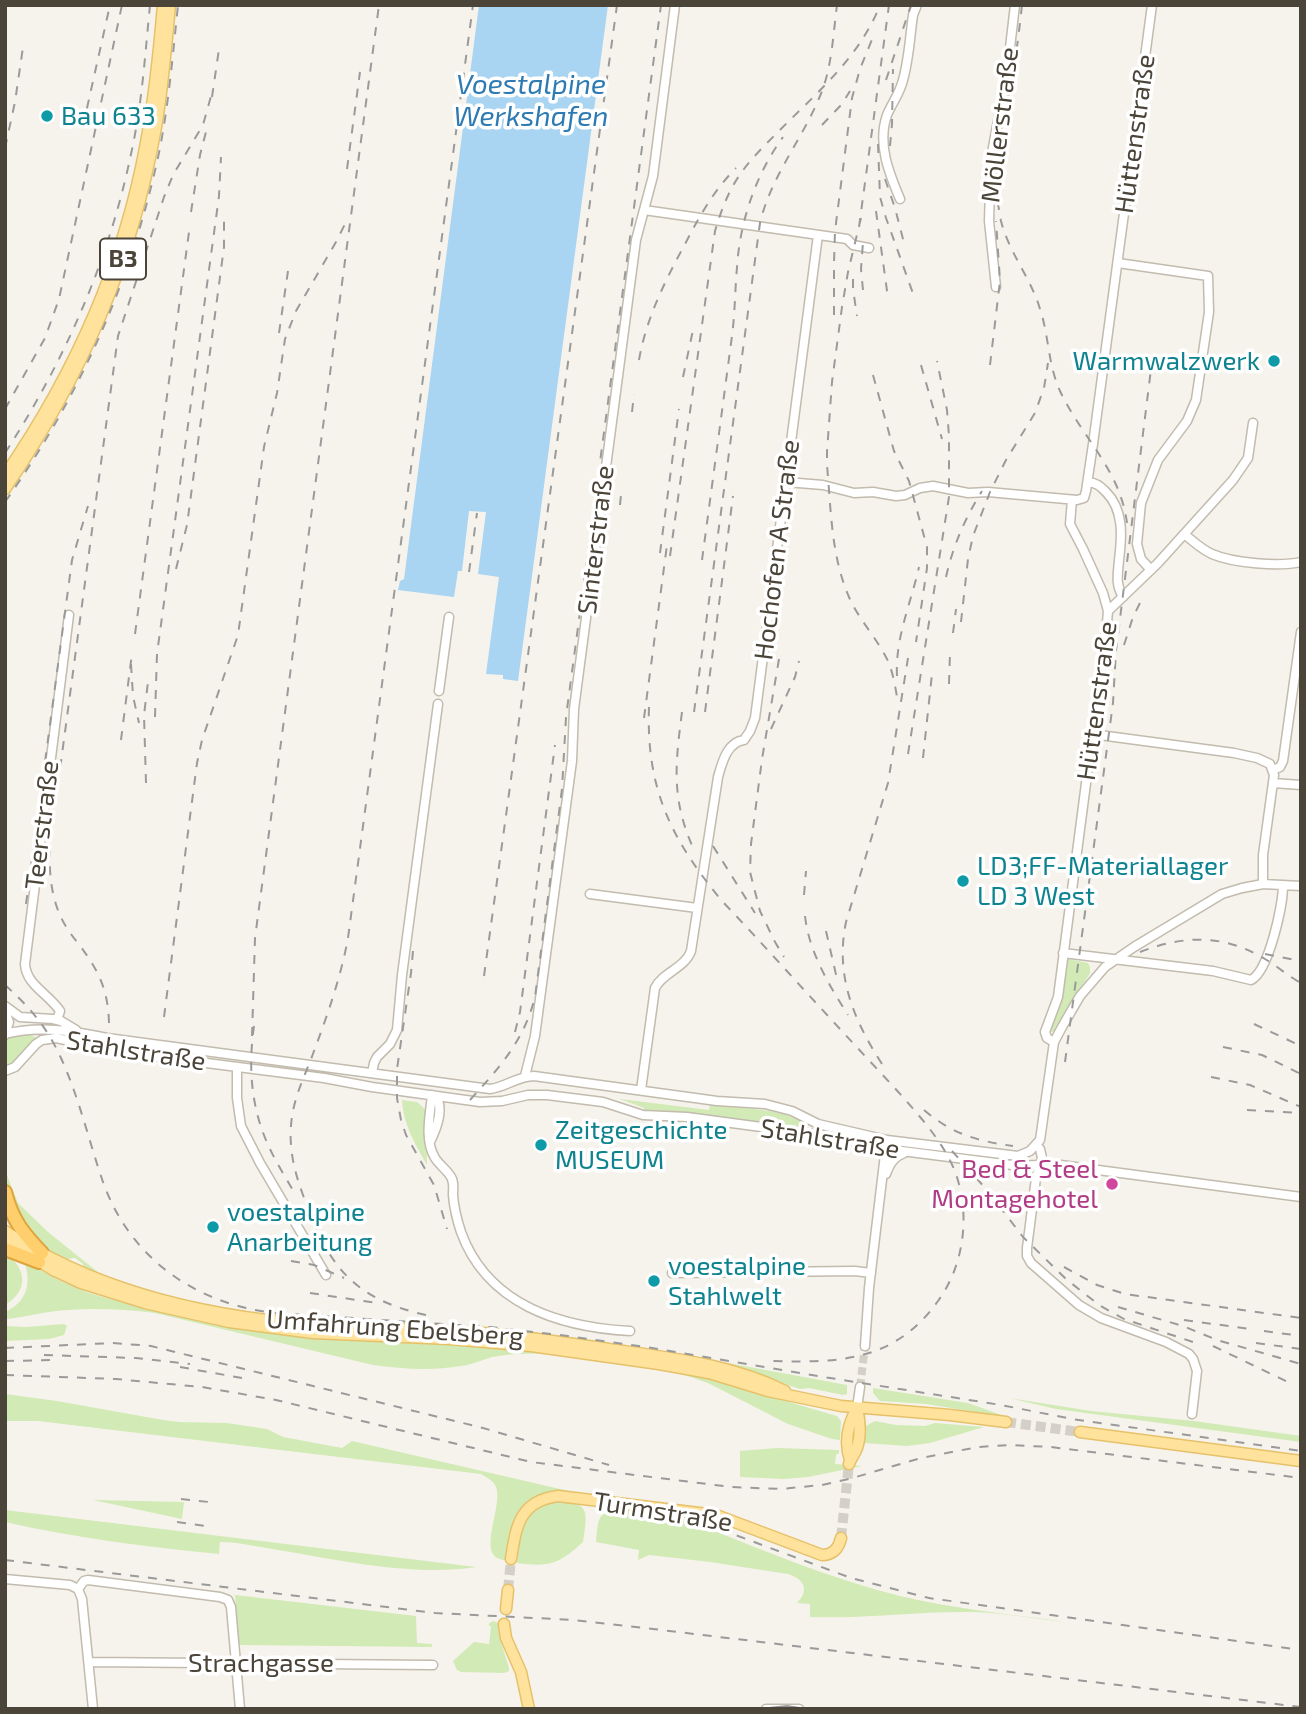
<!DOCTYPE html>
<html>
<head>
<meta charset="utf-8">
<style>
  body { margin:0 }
  #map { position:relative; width:1306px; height:1714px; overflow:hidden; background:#f6f3ec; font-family:"Exo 2",sans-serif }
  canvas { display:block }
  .frame { position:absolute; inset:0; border:7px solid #4b4439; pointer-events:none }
</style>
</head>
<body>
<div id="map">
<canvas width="1306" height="1714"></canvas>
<div class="frame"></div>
</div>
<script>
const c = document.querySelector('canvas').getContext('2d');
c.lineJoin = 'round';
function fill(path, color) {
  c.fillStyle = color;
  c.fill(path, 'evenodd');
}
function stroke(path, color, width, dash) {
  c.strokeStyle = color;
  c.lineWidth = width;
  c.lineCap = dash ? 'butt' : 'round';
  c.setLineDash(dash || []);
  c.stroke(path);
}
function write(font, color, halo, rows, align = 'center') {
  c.font = font + ' "Exo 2",sans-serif';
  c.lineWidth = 7;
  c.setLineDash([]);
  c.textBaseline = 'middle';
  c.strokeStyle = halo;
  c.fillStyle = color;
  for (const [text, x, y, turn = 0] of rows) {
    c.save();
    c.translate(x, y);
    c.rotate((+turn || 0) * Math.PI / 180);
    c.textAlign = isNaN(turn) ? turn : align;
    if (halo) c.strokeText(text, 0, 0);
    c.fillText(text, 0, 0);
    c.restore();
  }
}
const green = new Path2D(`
  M1068,959L1088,963L1090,967V973L1055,1031L1052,1032L1050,1030C1061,1007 1063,988 1066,963Z
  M27,1033L37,1038L14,1062L5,1065V1041L13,1035Z
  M620,1099L709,1110L710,1105C743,1109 774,1107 804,1122L801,1129L648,1112L644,1110V1108Z
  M402,1100L417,1102L426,1110L427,1165C415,1144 403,1124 402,1100Z
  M5,1170L18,1203L48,1232L104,1277L84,1268L83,1264L75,1258L61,1260L48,1252L27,1233L7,1193Z
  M5,1253C27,1268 29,1291 5,1305Z
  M24,1261L58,1280L89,1293L131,1305L207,1322L485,1345L553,1354C533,1353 512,1353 492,1357C482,1360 471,1365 461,1366C432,1371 401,1369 373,1365L155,1313C121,1309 85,1307 49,1312C35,1314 20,1318 5,1319V1312C27,1302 32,1283 24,1261Z
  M64,1324L67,1326L64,1335L49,1339L5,1341V1326L27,1327Z
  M706,1359L847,1385V1394L843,1395L809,1388L800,1389Z
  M673,1371H681L731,1382L782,1400L837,1416L841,1421L840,1440L832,1439L788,1424L708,1383Z
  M873,1388L968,1403L1007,1417L926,1404L880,1401L873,1393Z
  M5,1394L57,1401L163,1420L180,1422L227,1423L267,1429L283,1437L342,1448L352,1441L573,1492C520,1490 512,1513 505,1560C473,1558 506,1504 495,1485C492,1480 486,1477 481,1474L38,1421H5Z
  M1009,1398L1091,1411L1194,1421L1301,1436V1442L1056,1409Z
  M875,1421L896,1425L925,1426L935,1423L984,1427L930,1443L907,1446L864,1443L866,1426Z
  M777,1448L839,1450V1453L836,1455L835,1464L862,1466L808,1477L783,1479L740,1477V1451Z
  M93,1500L184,1502L182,1519Z
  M551,1502C590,1501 588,1509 583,1542C558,1565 549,1567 517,1563C521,1531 518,1515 551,1502Z
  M618,1509L705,1519L702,1526C767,1552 832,1579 900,1596C954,1609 1011,1614 1065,1622C1035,1619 1004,1613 973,1612C919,1611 864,1619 810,1617V1604L797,1603C810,1590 804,1579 788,1574L710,1562L649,1555L638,1560L639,1550L596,1542C598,1524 596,1511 618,1509Z
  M5,1510L476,1567C413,1577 340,1560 278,1550C259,1547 239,1542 220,1542L219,1554C147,1547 76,1538 5,1522Z
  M235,1595L416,1616L417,1643L432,1644V1647L239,1645Z
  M493,1621L498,1623L500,1639L509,1668V1671L504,1673L461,1672L457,1670L453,1661L474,1642L489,1644L491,1627L488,1624Z`);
const water = new Path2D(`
  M479,5H608L518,681L503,679V675L486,674L499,577L478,574L486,512L469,511L462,571H458L454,597L398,590L400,581L404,579Z`);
const minorTunnel = new Path2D(`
  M860,1387L865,1346`);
const majorTunnel = new Path2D(`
  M1006,1422L1080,1432
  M841,1538L849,1464
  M508,1590L511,1559`);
const minor = new Path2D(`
  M900,199C889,173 877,144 887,115C892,103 900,93 903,80C909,59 910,36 913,15L917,5
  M644,210L847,239L853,245L869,248
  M1118,263L1208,276L1209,312L1196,400L1187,421L1158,460L1141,503L1137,544L1141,559L1151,570
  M996,287L989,221L991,158L1007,73L1015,5
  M786,482L823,485L854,493L873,492L896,496L905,495L920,488L933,486L968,493L988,492L1077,500L1084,498L1086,491L1093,444L1152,5
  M1088,482C1097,483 1100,486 1106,492C1124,510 1122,536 1119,560C1118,574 1115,584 1123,597
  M1184,534C1193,541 1201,549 1212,554C1233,563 1279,567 1301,562
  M1108,611L1158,563L1233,480L1248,458L1253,423
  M439,691L449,617
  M1092,734L1234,753L1257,758L1270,764L1274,775L1263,855V884
  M1273,770L1280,767L1283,761L1301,632
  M1273,783L1301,785
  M590,894L697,908
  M1063,953L1213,971L1251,980C1269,971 1283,905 1283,885
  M5,1006L20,1017L53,1019L61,1021L76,1030
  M5,1011L9,1022L5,1035
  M57,1020L60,1011C49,994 26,985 25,964L69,615
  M5,1034C39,1025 74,1031 107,1038L490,1089C506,1087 518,1076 534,1076L717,1101L765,1104L792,1111L818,1124L887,1140L1018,1156L1030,1151L1040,1140L1054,1042L1062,1027L1080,996L1105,967L1134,947L1222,894L1242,888L1263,884L1301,886
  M1054,1042L1047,1038L1045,1032L1058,997L1107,623L1108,611L1103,593L1083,549L1070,524L1072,500
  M237,1067V1098L241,1126L260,1163L326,1275
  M5,1071L15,1067L36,1044L42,1040L56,1038L128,1053L324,1078L372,1087L480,1102L502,1101L528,1095H547L603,1102L643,1115L687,1117L828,1136L886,1149L1020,1166L1053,1164L1301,1197
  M372,1073L374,1063L377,1057L390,1044L397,1030L402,975L438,704
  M525,1076L535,1036L572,761L574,709L636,240L653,176L675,5
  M641,1090L655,988C663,972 685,968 691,951L718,777C722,763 727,742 744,740L750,731L755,718L818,235
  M432,1095C430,1115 424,1140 435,1158C440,1166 449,1171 452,1179C454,1184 453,1190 453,1195C454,1208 457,1220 461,1232C487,1304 559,1327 630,1331
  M431,1140C437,1127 444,1109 436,1096
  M1036,1145L1040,1149L1042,1158L1036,1178L1027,1248V1256L1031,1263L1079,1305L1101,1318L1166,1342L1189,1354L1193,1359L1197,1371L1192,1414
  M886,1174C890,1163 894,1157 904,1153
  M672,1273L855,1271L871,1273
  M865,1346L869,1288L886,1146
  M857,1408L860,1387
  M5,1579L70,1585L78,1589
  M78,1589L84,1581L88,1580L220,1597L228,1600L231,1607L240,1709
  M78,1589L82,1599L93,1709
  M89,1662L433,1665
  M766,1709H799`);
const major = new Path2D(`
  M5,475C73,376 123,266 145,148C154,101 159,53 163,5
  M5,489C82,376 132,262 156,127C163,87 166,46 170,5
  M5,1231C96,1292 207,1317 316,1325C367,1329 418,1329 469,1332C518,1335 567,1343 616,1350C673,1358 733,1365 785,1391
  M5,1240L53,1270L81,1283L145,1303L229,1322L313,1333L450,1339L531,1346L659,1364L709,1373L768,1391L841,1406L950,1415L1006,1422
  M1080,1432L1301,1461
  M850,1460C844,1442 848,1424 857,1408
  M849,1464C851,1458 855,1454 857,1448C861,1436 860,1421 857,1408
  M511,1559C516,1527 519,1501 558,1496L716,1515L822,1555C833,1555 839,1548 841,1538
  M506,1609L508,1590
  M504,1624L506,1638L521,1672L529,1709`);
const highway = new Path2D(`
  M5,1192C12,1220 23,1233 42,1253
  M5,1249L39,1262`);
const tram = new Path2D(`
  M760,1709L787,1706L806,1709`);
const rail = new Path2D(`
  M1022,5C1019,32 1016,58 1011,84C1009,97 1005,109 1003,121C997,152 994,190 1001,221C1009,253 1031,278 1040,309C1049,336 1048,365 1060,391C1082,438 1120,469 1127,523
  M886,80L911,5
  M212,97L219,49
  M822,125L842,104L850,91
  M83,126L110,5
  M878,144L880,197L886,218L915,299
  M890,146L892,124L893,69
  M5,148L15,102L23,47
  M347,169L360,72
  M885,179L895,208L904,243
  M876,211L888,298
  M191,212L200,155L207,128
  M861,218L848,272L842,307L832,382L827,452V465C831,509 831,556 849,597C859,620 877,638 888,661C893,673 895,685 897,697
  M859,227L889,5
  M853,279V289L857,316
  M863,290L861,269L863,242
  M834,315V263L835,231L852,98L860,69L873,37
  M279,333L288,271
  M639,360C646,319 665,281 685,244C699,217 714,190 736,168
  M921,365L942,439
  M990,365L1000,281L996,221
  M873,375L894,451L909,481L927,547V568L916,642
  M683,377L693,330
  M5,409L45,338L59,299L122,5
  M632,412L634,394
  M5,453C64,362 109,261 131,154C142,105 145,55 150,5
  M5,502C81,394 133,278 160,148C169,101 173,53 178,5
  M620,505L621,495
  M660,553L679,409
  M670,556L715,231C721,211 728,192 739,176C749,161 762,148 775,135C814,95 859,59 880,5
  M702,560C712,486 722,411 732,336C735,313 735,290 737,267C740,221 756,174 783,137
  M176,569L187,525L224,247V216
  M469,572L477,513
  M946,577C953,546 965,518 982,491
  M961,622L968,559L973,536L990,492L1006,460L1035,413L1044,388L1048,363
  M953,633L956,609
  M135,634L189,232
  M1124,645L1133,617L1144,595
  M779,659L762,759L751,844L750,872L760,911L775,942L784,957
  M131,664L133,696L139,723
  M897,676C895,638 911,603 919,567
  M949,684L950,653
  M649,707C646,789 671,839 722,901C762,943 801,987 841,1030C861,1052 882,1074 902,1096C922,1119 942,1141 954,1169C971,1211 965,1264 938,1301C895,1361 841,1363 773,1361
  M682,712C675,766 671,801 695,852
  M694,712L760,223C771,176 802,140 820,96C832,68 833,35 837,5
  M705,712L733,496
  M155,717L157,654L219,196L221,157
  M644,718L667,545
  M771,729L795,677L799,661
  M121,740L132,653
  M908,754L949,497V436L947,410L937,361
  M923,758L932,674
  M146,783L144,715L148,682
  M713,846L755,913
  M804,895L806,871
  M26,904L72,560L88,506
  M805,916C809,952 829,985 848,1015
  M826,931L837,979
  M413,951L411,973L397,1069V1098L401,1120L406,1135L434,1185L447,1229
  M1140,952C1184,935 1224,934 1265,959C1277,966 1288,976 1301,983
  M1265,954L1301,961
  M484,976L617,5
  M5,985C23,1001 38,1017 50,1037C75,1079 87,1136 103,1182C130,1258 195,1304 275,1313L490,1327L568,1336L652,1348L830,1378L1001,1405L1072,1419L1301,1451
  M164,1017L197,763L202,740L238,635L264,447L277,393L285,339L296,311L336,242L346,222
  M109,1023C108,991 100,973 81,947C73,937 65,927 60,915C50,893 49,867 50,844L118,336L164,197L173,175L203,125L213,89
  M1254,1024L1301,1046
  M254,1026C248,1068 251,1110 270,1149C277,1164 286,1178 294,1192
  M515,1032L520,1012L555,745
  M252,1036L255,938L379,5
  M1223,1047L1262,1055L1301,1074
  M1065,1062L1113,703L1116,651L1152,361
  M882,1064C853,1019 835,975 846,922L888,783L908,658
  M1211,1077L1250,1085L1301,1107
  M470,1100C499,1068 524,1041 535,997L562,789L566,717L661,5
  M924,1110C952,1134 977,1141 1013,1146
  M1247,1110L1301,1113
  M952,1151L987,1190L1023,1237L1066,1279L1099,1305L1124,1319L1193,1342
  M291,1261L314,1265L344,1278
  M1064,1267L1097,1285L1125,1294L1301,1318
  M310,1293L377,1303
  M1118,1307L1183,1326L1217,1340L1301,1364
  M426,1315C352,1299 327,1264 303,1195C293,1168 287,1141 293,1111C297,1090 307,1071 314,1051C328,1014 341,976 348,938L473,5
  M1184,1320L1250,1329
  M1264,1331L1301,1336
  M1256,1343L1301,1349
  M1213,1346L1292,1384
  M5,1348L113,1343L151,1346L483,1428L609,1465
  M44,1355L136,1358L190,1364
  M5,1361L54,1360
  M180,1367L242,1378
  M5,1375L116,1379L202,1387L276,1400L531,1462L731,1487L781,1489L822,1485L849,1479L921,1458L978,1447L1010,1445L1051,1447L1301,1478
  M181,1499L209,1502
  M177,1522L206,1526
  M703,1523L851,1578L929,1598L1301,1650
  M5,1560L435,1613L574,1620L653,1629L1301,1707`);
const markers = [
  [47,116,7,"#0f9aa8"],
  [1274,361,7,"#0f9aa8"],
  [963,881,7,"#0f9aa8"],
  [541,1145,7,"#0f9aa8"],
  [1112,1184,7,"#d1479c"],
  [213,1227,7,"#0f9aa8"],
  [654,1281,7,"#0f9aa8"]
];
const shields = [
  [123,259,46]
];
const shieldNames = [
  ["B3",123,259]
];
const cultureNames = [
  ["Bau 633",61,116],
  ["Warmwalzwerk",1260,361,"right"],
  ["LD3;FF-Materiallager",977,866],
  ["LD 3 West",977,896],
  ["Zeitgeschichte",555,1130],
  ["MUSEUM",555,1160],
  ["voestalpine",227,1212],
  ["Anarbeitung",227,1242],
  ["voestalpine",668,1266],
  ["Stahlwelt",668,1296]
];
const streetNames = [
  ["Möllerstraße",1000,125,-83],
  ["Hüttenstraße",1135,134,-82],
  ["Sinterstraße",596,540,-83],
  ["Hochofen A Straße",777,550,-83],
  ["Hüttenstraße",1097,701,-82],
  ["Teerstraße",42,825,-83],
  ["Stahlstraße",136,1051,9],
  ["Stahlstraße",830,1139,9],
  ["Umfahrung Ebelsberg",395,1328,4],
  ["Turmstraße",663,1512,9],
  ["Strachgasse",261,1663]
];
const hotelNames = [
  ["Bed & Steel",1098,1169],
  ["Montagehotel",1098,1199]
];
const waterNames = [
  ["Voestalpine",531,85],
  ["Werkshafen",531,117]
];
fill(green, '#d2eab5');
fill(water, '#a9d4f2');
stroke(minorTunnel, '#d4d0c8', 8, [8, 4]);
stroke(majorTunnel, '#d4d0c8', 10, [10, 5]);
stroke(minor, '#c2bbae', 11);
stroke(major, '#e6c16a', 13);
stroke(highway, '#e0a43c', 16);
stroke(minor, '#fff', 8);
stroke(major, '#ffe39c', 10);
stroke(highway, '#ffcf6e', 12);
stroke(tram, '#9a9a9a', 2);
stroke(rail, '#9a9a9a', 2, [9, 9]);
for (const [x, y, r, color] of markers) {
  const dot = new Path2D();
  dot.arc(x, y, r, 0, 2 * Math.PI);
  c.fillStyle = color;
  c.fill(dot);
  stroke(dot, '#fff', 2.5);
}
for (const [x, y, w] of shields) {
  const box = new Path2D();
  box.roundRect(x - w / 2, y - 20.5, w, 41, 5);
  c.fillStyle = '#fff';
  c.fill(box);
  stroke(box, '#4b4439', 2);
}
write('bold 24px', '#4b4439', null, shieldNames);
write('26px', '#0d838f', '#fff', cultureNames, 'left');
write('26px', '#4b4439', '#fff', streetNames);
write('26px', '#b23c85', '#fff', hotelNames, 'right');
write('italic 28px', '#2e7ab2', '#fff', waterNames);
</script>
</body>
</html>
